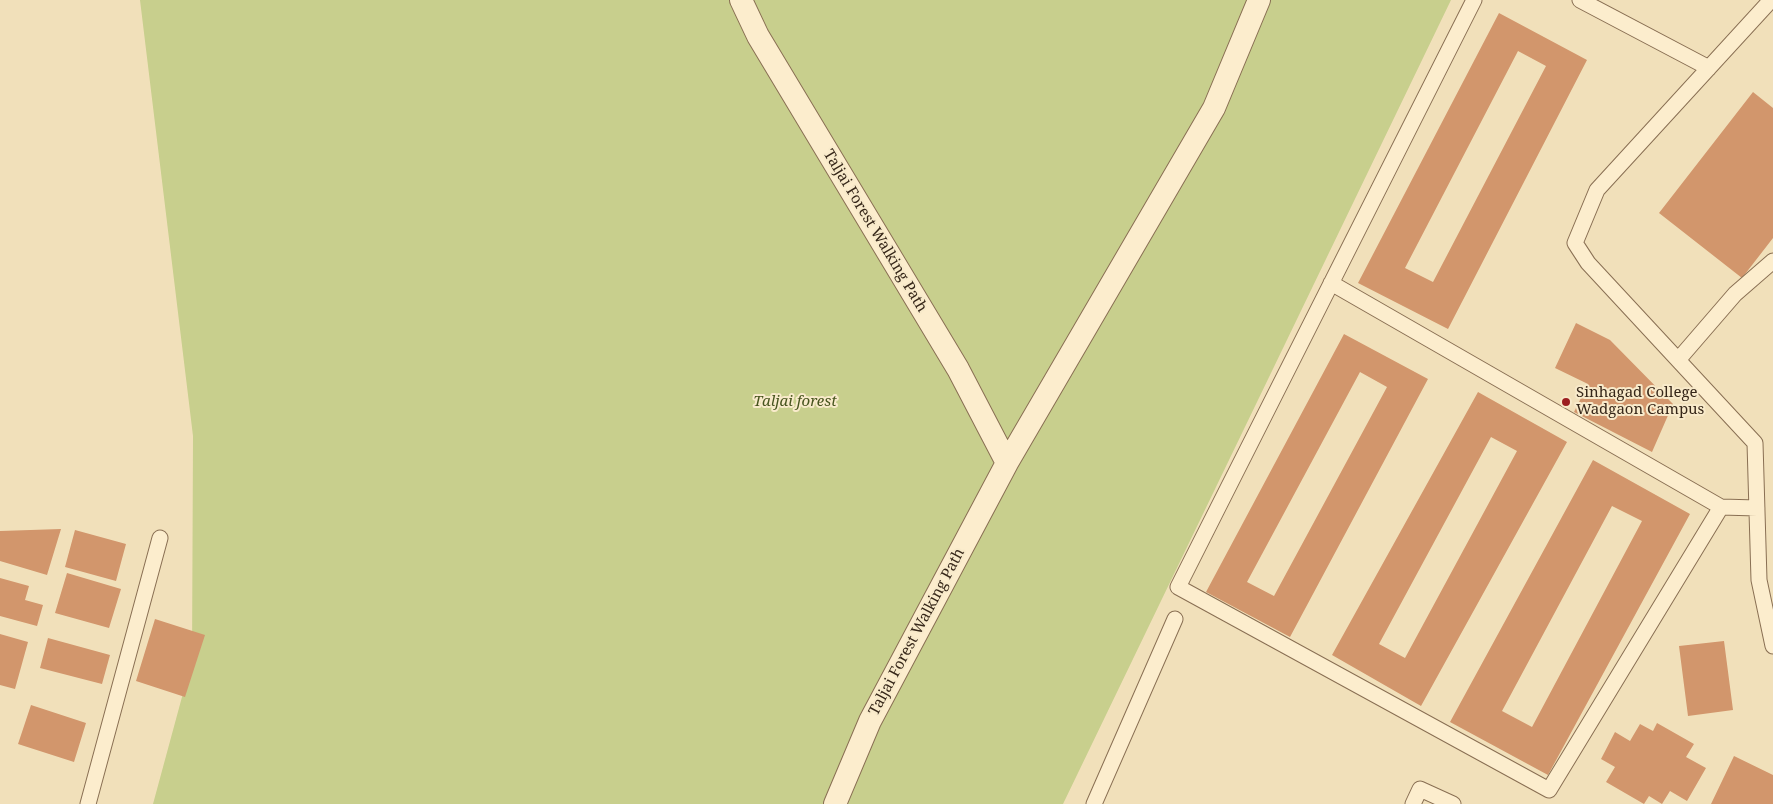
<!DOCTYPE html>
<html>
<head>
<meta charset="utf-8">
<style>
  body { margin:0 }
  canvas { display:block; background:#f1e0ba }
</style>
</head>
<body>
<canvas width="1773" height="804"></canvas>
<script>
const c = document.querySelector('canvas').getContext('2d');
c.lineJoin = 'round';
function fill(path, color) {
  c.fillStyle = color;
  c.fill(path, 'evenodd');
}
function stroke(path, color, width, dash) {
  c.strokeStyle = color;
  c.lineWidth = width;
  c.lineCap = dash ? 'butt' : 'round';
  c.setLineDash(dash || []);
  c.stroke(path);
}
function write(font, color, halo, rows, align = 'center') {
  c.font = font + ' "Noto Serif",serif';
  c.lineWidth = 4;
  c.setLineDash([]);
  c.textBaseline = 'middle';
  c.strokeStyle = halo;
  c.fillStyle = color;
  for (const [text, x, y, turn = 0] of rows) {
    c.save();
    c.translate(x, y);
    c.rotate((+turn || 0) * Math.PI / 180);
    c.textAlign = isNaN(turn) ? turn : align;
    if (halo) c.strokeText(text, 0, 0);
    c.fillText(text, 0, 0);
    c.restore();
  }
}
const green = new Path2D(`
  M140,0H1451L1063,804H153L192,660L193,436Z`);
const building = new Path2D(`
  M1499,13L1587,60L1448,329L1358,283ZM1518,51L1546,66L1433,282L1405,268Z
  M1753,92L1773,108V238L1742,278L1659,213Z
  M1576,323L1610,340L1673,404L1652,452L1574,412L1588,384L1555,368Z
  M1344,334L1428,379L1290,637L1206,592ZM1360,372L1387,387L1274,596L1247,582Z
  M1478,392L1567,442L1421,706L1332,655ZM1491,437L1517,451L1405,658L1379,644Z
  M1593,460L1690,514L1548,775L1450,722ZM1612,506L1642,521L1532,727L1502,711Z
  M61,529L47,575L0,561V531Z
  M75,530L126,544L116,581L65,567Z
  M67,573L121,589L109,628L55,613Z
  M0,578L29,586L25,600L43,605L37,626L0,616Z
  M155,619L205,635L185,697L136,681Z
  M0,634L28,642L15,689L0,685Z
  M48,638L110,655L102,684L40,668Z
  M1724,641L1733,710L1688,716L1679,646Z
  M31,705L86,723L74,762L18,744Z
  M1657,723L1694,744L1686,757L1706,768L1687,801L1670,791L1662,804L1649,796L1644,804L1606,782L1615,767L1601,759L1615,732L1630,741L1640,724L1653,731Z
  M1734,756L1773,775V804H1711Z`);
const service = new Path2D(`
  M1474,0L1178,587L1549,790L1721,507
  M1580,0L1709,68
  M1771,0L1597,190L1575,243L1588,263L1755,443L1759,580L1773,646
  M1331,283L1721,507L1757,508
  M1678,360L1735,294L1773,261
  M88,804L160,538
  M1094,804L1175,619
  M1413,804L1420,789L1453,804`);
const pedestrian = new Path2D(`
  M741,0L758,36L958,369L1007,463L1214,108L1259,0
  M835,804L870,721L1007,463`);
const markers = [
  [1566,402,5,"#9c1e20"]
];
const streetNames = [
  ["Taljai Forest Walking Path",875,231,59],
  ["Taljai Forest Walking Path",917,632,-62]
];
const poiNames = [
  ["Sinhagad College",1576,393],
  ["Wadgaon Campus",1576,410]
];
const parkNames = [
  ["Taljai forest",795,402]
];
fill(green, '#c8cf8d');
fill(building, '#d2966c');
stroke(service, '#896f53', 17);
stroke(pedestrian, '#896f53', 24);
stroke(service, '#fcedcd', 15);
stroke(pedestrian, '#fcedcd', 22);
for (const [x, y, r, color] of markers) {
  const dot = new Path2D();
  dot.arc(x, y, r, 0, 2 * Math.PI);
  c.fillStyle = color;
  c.fill(dot);
  stroke(dot, '#f8eaca', 2);
}
write('15px', '#362719', '#f8eaca', streetNames);
write('15px', '#362719', '#f8eaca', poiNames, 'left');
write('italic 15px', '#47541e', '#f8eaca', parkNames);
</script>
</body>
</html>
